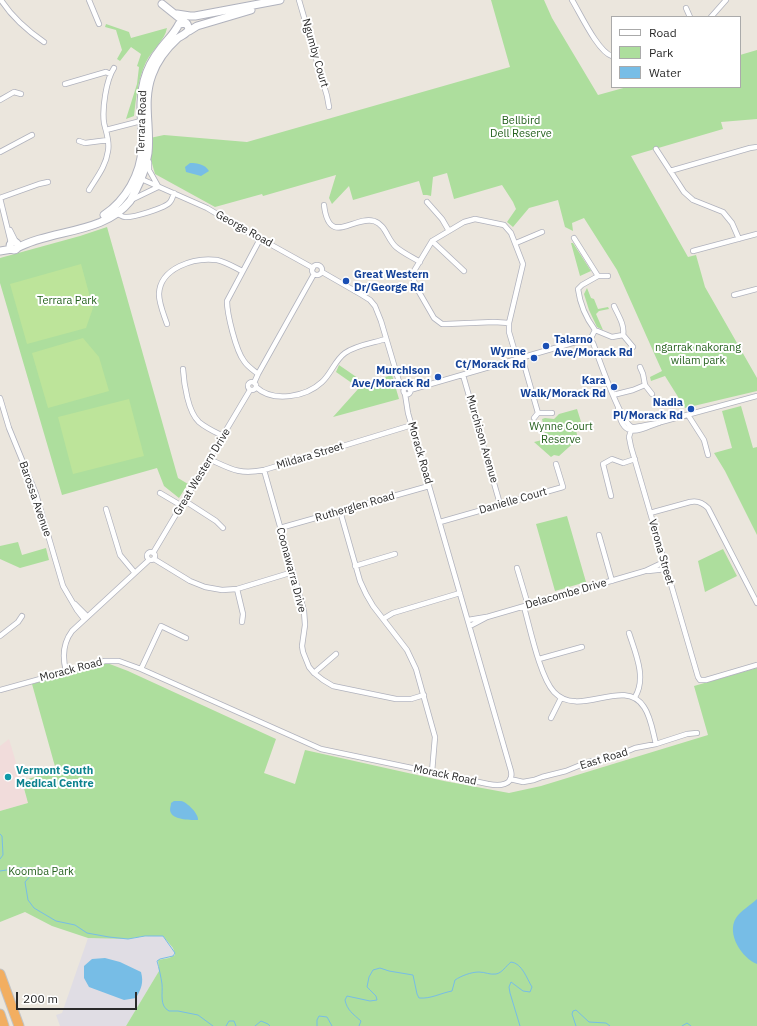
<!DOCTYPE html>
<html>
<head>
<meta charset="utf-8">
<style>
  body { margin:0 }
  #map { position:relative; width:757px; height:1026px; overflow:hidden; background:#ebe6dd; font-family:"IBM Plex Sans",sans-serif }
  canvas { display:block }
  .legend { position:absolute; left:611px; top:16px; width:130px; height:72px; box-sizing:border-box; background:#fff; border:1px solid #aaa; margin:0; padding:5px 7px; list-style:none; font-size:12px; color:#2a2a2a }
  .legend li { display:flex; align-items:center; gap:8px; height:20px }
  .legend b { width:20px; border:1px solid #aaa }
  .scale { position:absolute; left:16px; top:992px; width:121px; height:18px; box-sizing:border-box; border:2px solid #2a2a2a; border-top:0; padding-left:5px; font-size:12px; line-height:14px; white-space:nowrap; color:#2a2a2a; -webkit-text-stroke:3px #fff; paint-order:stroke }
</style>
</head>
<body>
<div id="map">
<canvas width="757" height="1026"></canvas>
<ul class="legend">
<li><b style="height:5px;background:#fff"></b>Road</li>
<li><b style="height:11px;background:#adde9d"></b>Park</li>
<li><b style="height:11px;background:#77bde6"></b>Water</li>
</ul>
<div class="scale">200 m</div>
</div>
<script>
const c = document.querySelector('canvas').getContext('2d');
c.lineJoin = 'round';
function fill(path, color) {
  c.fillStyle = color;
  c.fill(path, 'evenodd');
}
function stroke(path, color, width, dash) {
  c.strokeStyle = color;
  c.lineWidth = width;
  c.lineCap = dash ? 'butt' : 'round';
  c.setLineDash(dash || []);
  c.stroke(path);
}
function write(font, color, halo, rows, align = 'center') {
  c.font = font + ' "IBM Plex Sans",sans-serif';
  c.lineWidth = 4;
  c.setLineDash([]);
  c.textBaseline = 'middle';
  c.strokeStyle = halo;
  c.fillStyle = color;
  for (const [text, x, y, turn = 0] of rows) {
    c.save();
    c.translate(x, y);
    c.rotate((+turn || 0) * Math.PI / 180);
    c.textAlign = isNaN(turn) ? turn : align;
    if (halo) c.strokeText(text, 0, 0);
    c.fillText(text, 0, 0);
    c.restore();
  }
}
const industrial = new Path2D(`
  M161,935L165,937L173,948L175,955L169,958L160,959L157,961L159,971L126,1026H60L56,1015L62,1013L88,938L128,939Z`);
const medical = new Path2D(`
  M9,739L28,803L0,811V746Z`);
const green = new Path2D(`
  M491,0H544L552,18L598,95L627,87H740V55L757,50V119L721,122L723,129L631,156L688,257L696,255L705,287L757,378V391L685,408L665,376L651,381L650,377L662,371L617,270L584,218L572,223L573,231L565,227L558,200L529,208L513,227L507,222L516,209L513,202L502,185L454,199L447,173L433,177L431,196L427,195H423L419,181L353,200L349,186L332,204L329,198L336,175L263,196L262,194L215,207L155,174L150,156V138L164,135L247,142L510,67Z
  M106,24L129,32L131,38L167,28C165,40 152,50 146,62C138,79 136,98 134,116L126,119L137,84L139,67L137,66L141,54L131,47L120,61L117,59L122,50L116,30L105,27Z
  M107,227L178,478L188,484L179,498L164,486L157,468L62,495L0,283V258L80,236Z
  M571,243H573L591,271L580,276Z
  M587,288L591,298L594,299L598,309L608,307L609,309L599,311L596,314L603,330L597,327L589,310L584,294Z
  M339,365L365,383L392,375L399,399L333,417L359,388L336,372Z
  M741,406L753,448L757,447V535L725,471L714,453L732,448L722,411Z
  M577,409L583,428L576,430L578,439L559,456L554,455L551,457L534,442L546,439L542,419L545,418L554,419L559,414Z
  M567,516L586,582L555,591L536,524Z
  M18,542L22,555L46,548L49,560L20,568L0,559V546Z
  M723,549L737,576L705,592L698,561Z
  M107,663L128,671L276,739L264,773L295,784L305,750L444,781L509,793L541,786L708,735L694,686L757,668V1026H126L159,971L158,960L169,958L175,955L173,948L163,936H145L128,939L88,938L52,926L25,912L0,922V811L28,803L22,781L56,770L32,684Z`);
const pitch = new Path2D(`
  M81,264L93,308L86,328L27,344L10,284Z
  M83,338L99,357L109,391L48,408L32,353Z
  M129,399L144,456L73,474L58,417Z`);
const water = new Path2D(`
  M190,163C197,163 205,164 209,171L201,176L186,172L185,167Z
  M174,801C176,801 179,801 181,801C187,802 199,814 198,820C192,820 174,820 171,813C169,810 171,806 171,803Z
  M757,899V964C742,958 726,934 736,918C740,911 751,905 757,899Z
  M105,958L120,962L141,972C144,983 141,989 136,998L124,1000L89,987L84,978V966L92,959Z`);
const stream = new Path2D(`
  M0,834L2,836L3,855L0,859
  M0,871L20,868H31L33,871L32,874L25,882L28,900L34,908L56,921L75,925L87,933L109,937L128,939L145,936H163L175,953L173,956L160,959L157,961C159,968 161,977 162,984C163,993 159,1006 169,1011H178L198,1015L213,1026
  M226,1026L229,1021H234L236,1026
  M255,1026L261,1021L268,1024L270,1026
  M317,1026V1020L319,1016L327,1017L332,1026
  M359,1026L361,1021C353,1014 347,1010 345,1000L347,996L370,1001L377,1000L376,996L367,987L369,977L373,970L380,968L389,971L413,975L417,994L419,998C431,999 441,993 452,991L455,980C461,976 471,972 479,972C485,972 490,975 496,974C502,973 506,966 511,962C522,963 527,979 532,987L530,992L523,991L511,982L509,987L510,993L520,1026
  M576,1026L572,1014L573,1011L576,1010L589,1022L606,1023L610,1026
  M682,1026L687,1023L691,1026`);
const street = new Path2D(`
  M1,0C12,17 28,31 44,42
  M89,0L99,24
  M299,0L327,96L329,107
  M572,0C580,13 598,52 612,56
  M686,8L690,17
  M711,17L726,0
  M65,84L106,72L110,74
  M0,100L14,92L21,94
  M106,130L141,121
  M79,141L85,143L108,140
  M656,149L684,192L693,200L723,212L732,223L739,239
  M0,152L32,135
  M149,162V170L158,186
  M670,171L750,148L757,147
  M139,178L207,208L254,236L259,241L268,243L313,268
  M89,190C97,177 106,166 108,151C110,141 106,132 104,123C102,109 106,80 114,68
  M0,198L39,184L48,182
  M0,198L11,243
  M131,200L158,187
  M427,202L442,219L449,231
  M324,205C329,248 354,215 374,221C386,225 387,239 396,247C403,253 412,257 420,262
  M116,213C119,214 122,217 125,217C132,218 166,208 170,202C172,200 173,196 174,193
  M10,230L16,242
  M574,238L598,276L582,285L578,289C580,304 586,318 595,330L590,340
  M432,241L464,271
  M516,243L542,232
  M693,251L757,234
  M312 270a5 5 0 1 1 10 0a5 5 0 1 1-10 0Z
  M322,272L362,295L370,300L375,306L381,321L400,385L404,388
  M598,276H608
  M734,295L757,289
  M509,323L494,322L446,324H442L434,318L415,285L414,280V271L432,241L464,222L475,219L504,225L511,233L523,264L509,323V332L517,359
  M167,324C164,315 159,304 159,294C160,268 194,257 217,260C226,262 234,267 242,271
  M595,330L612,337L623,335C625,325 618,315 614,306
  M623,335L633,347
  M522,357L538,413H552
  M640,367L643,374L645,385L652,394
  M183,369C184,384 188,412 199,422C206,428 215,432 223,436
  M258,374C253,370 247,366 244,361C236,351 227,314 227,301L259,241
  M463,375L500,504
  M248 386a4 4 0 1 1 8 0a4 4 0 1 1-8 0Z
  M254,383L258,374L314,274
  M256,387C273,403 306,397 322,382C331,374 335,360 345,353C356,345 373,343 386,339
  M403.5 391a3.5 3.5 0 1 1 7 0a3.5 3.5 0 1 1-7 0Z
  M410,390L586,339L590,340L593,343C599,358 620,422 632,427C636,428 653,423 659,423
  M613,395L633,390L645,385
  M0,398L9,428L36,494L63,586L77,610L84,619
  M618,408C622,441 639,430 661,422L757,396
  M688,415L704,440L708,455
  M534,418L538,413
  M632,427L629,437L631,447L698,677L700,680H706L757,665
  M209,459C231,469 239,475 264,470L412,425
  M264,470L304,611L305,625L302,646L303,652L309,667L314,673L323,680L333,686L396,699H411L424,695
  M160,493L182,506
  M611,496L603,464L612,459L623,463L635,459
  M185,501L216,521L223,528
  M106,509L120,555L135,573
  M340,511L360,581L366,594L373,606L407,650L416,669L435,737L432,772
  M650,513L690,502C698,500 703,503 708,508L757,603
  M440,522L563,487L556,464
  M280,528L429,486
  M599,535L612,581
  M147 556a4 4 0 1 1 8 0a4 4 0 1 1-8 0Z
  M153,553L250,390
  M154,559L190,581L205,587L222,590L237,589L293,572
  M355,566L395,554
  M517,568L528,605
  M648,571L666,569
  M237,589L243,614L242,622
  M75,604L87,616
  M524,607C530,628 540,677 554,692C579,719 624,676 644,707C651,717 653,733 656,744
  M383,619L393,613L460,593
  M468,620L486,617
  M470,626L487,617L645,571L664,562
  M629,633C635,652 647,678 635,697
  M0,636L18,622L22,616
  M539,659L582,647
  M141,669L161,626L186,638
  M66,671C62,656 63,643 72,631L149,560
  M314,673L336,654
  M0,690L105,661H119L141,669L321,749L488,784C499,786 514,786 511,771L408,413L405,394
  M551,718L561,698
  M510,779L523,782L534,780L542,777L566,771L588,762L616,756L635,748L656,744L687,734L697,733`);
const secondary = new Path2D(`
  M177,14L190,16H195L280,0
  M189,31L197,26L251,10
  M104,215C126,200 141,174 142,148C143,125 138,103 144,81C147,69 153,58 161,48C168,39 174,34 179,24L186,23
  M10 246a4 4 0 1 1 8 0a4 4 0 1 1-8 0Z
  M17,248C52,229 104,234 130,201C132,198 134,193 136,190C142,178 146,166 148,153C151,126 142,102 152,75C157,61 167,48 178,38C182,35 187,34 189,29L187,24L162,4
  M0,251L12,249`);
const highway = new Path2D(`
  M0,974L19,1026
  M0,1014L4,1026`);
const markers = [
  [346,281,4,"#1a4fb4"],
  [546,346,4,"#1a4fb4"],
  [534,358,4,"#1a4fb4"],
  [438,377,4,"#1a4fb4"],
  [614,387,4,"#1a4fb4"],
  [691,409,4,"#1a4fb4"],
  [8,777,4,"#0f9aa8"]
];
const streetNames = [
  ["Ngumby Court",315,53,74],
  ["Terrara Road",142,122,-88],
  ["George Road",244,229,29],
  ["Murchison Avenue",482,439,74],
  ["Morack Road",420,453,74],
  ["Mildara Street",310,456,-17],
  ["Great Western Drive",202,472,-59],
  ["Barossa Avenue",35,499,71],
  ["Danielle Court",513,501,-16],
  ["Rutherglen Road",355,507,-16],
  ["Verona Street",661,552,74],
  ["Coonawarra Drive",291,570,75],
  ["Delacombe Drive",566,594,-16],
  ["Morack Road",71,670,-15],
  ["East Road",604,759,-17],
  ["Morack Road",445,775,12]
];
const parkNames = [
  ["Bellbird",521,121],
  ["Dell Reserve",521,134],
  ["Terrara Park",67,301],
  ["ngarrak nakorang",698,348],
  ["wilam park",698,361],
  ["Wynne Court",561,427],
  ["Reserve",561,440],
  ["Koomba Park",41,872]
];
const transitNames = [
  ["Great Western",354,275,"left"],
  ["Dr/George Rd",354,288,"left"],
  ["Talarno",554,340,"left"],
  ["Ave/Morack Rd",554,353,"left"],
  ["Wynne",526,352],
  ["Ct/Morack Rd",526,365],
  ["Murchison",430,371],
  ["Ave/Morack Rd",430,384],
  ["Kara",606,381],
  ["Walk/Morack Rd",606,394],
  ["Nadia",683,403],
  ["Pl/Morack Rd",683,416]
];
const cultureNames = [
  ["Vermont South",16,771],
  ["Medical Centre",16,784]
];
fill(industrial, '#e0dde4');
fill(medical, '#f1dcdb');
fill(green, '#adde9d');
fill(pitch, '#bde49a');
fill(water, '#77bde6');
stroke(stream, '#77bde6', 1);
stroke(street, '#b0b2bd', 6);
stroke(secondary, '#b0b2bd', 9);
stroke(highway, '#c3c3c3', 11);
stroke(street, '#fff', 4.5);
stroke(secondary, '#fff', 7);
stroke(highway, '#f2ae61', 9);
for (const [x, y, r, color] of markers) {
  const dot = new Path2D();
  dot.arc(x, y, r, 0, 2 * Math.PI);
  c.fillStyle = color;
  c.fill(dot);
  stroke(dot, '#fff', 1.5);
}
write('11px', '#2a2a2a', '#fff', streetNames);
write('11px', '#26621f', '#fff', parkNames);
write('bold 11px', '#164399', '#fff', transitNames, 'right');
write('bold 11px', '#0d838f', '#fff', cultureNames, 'left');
</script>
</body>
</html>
